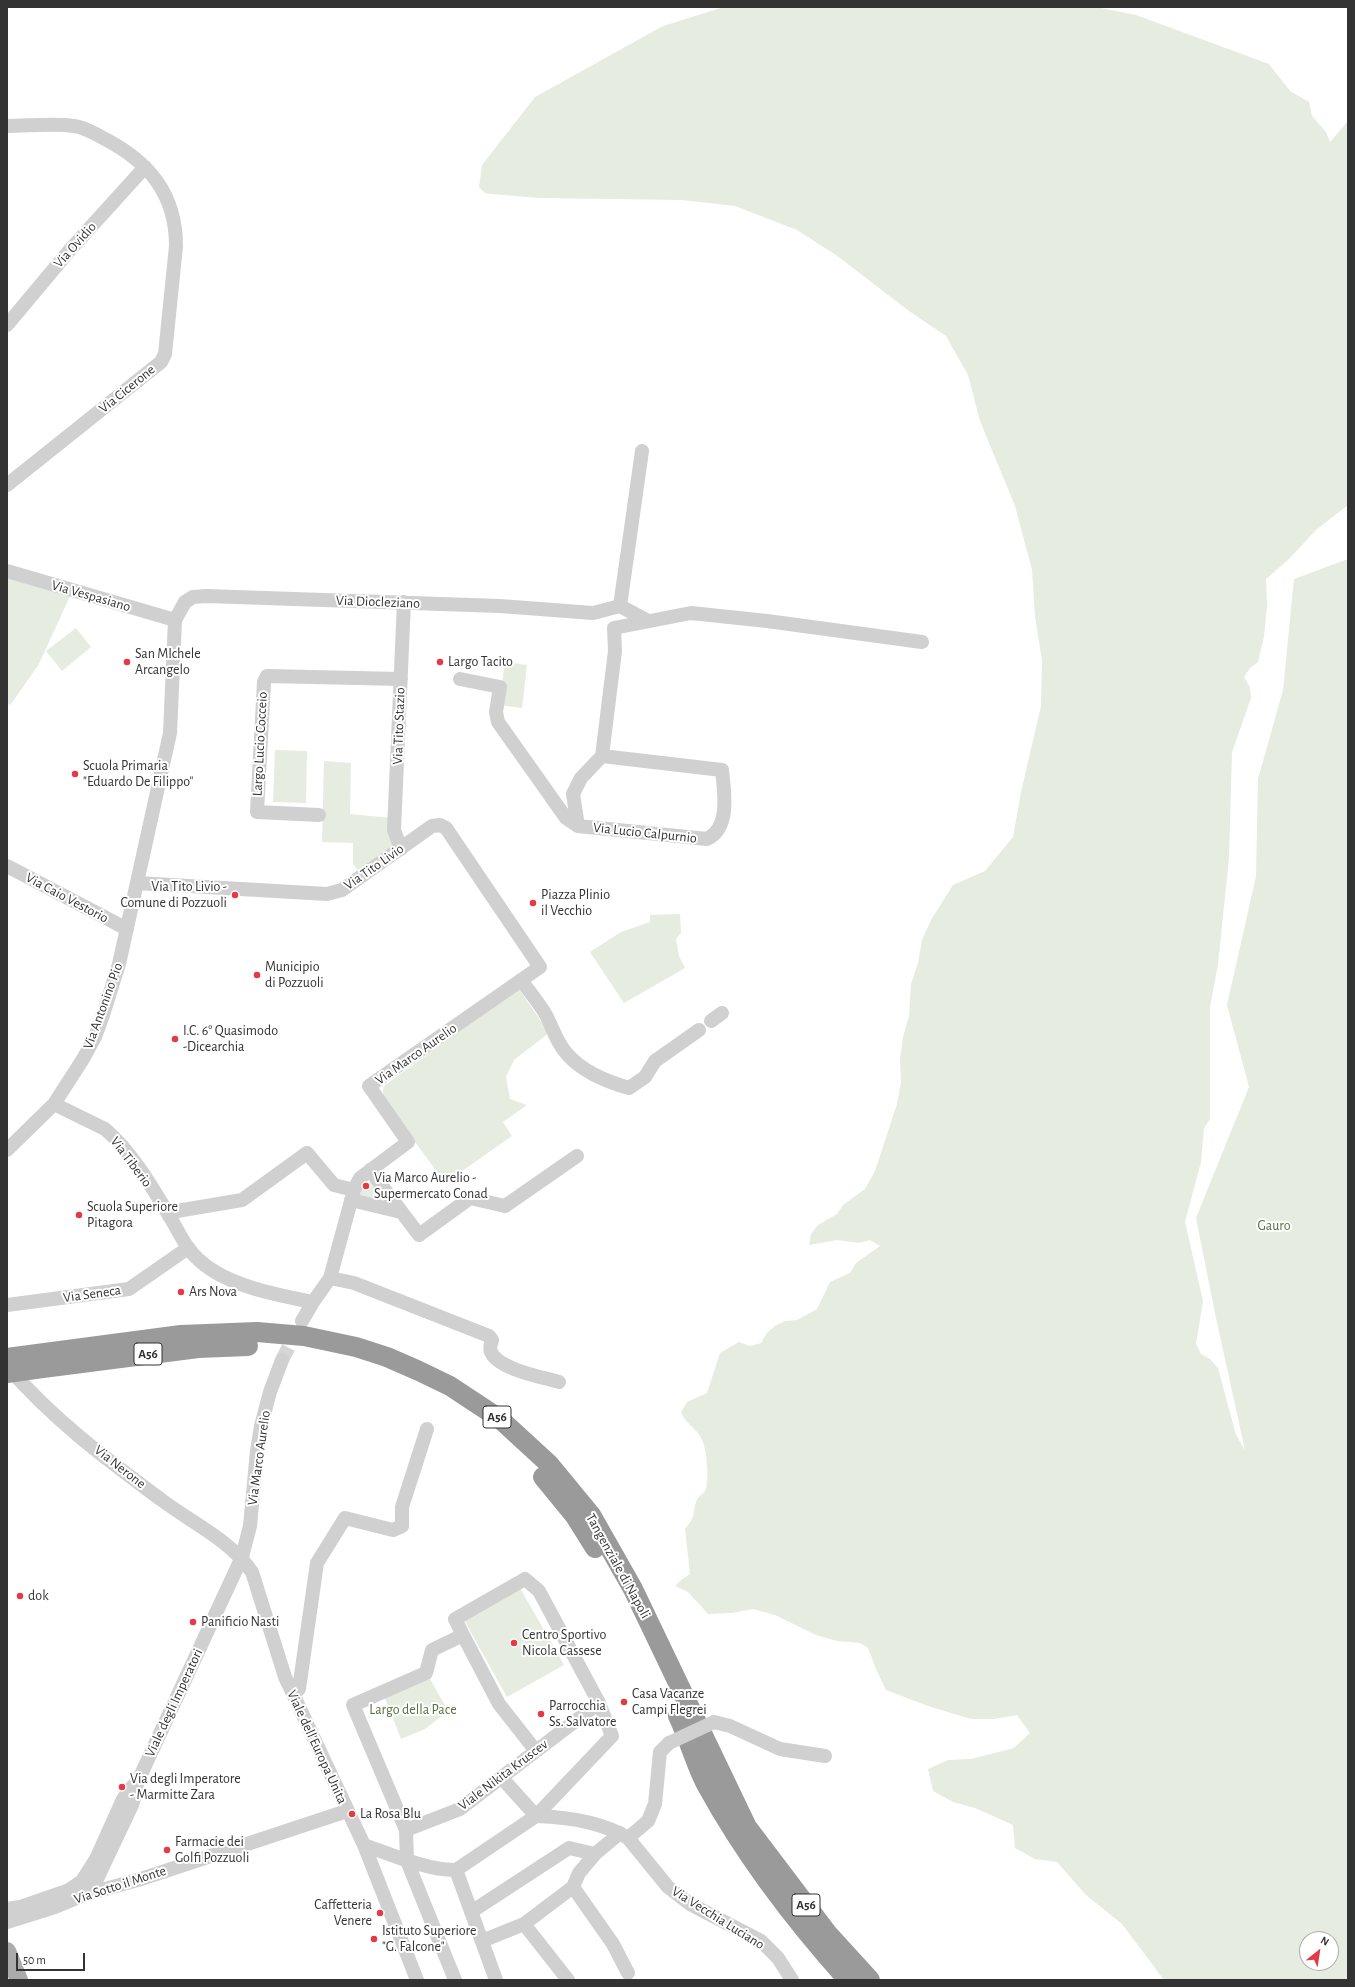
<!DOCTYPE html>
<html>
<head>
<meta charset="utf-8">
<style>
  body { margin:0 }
  #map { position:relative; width:1355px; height:1987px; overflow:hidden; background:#fff; font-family:"Alegreya Sans",sans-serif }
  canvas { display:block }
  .frame { position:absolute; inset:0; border:8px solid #333; pointer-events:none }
  .north { position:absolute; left:1299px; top:1931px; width:40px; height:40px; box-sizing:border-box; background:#fff; border:1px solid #adadad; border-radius:50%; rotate:30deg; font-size:11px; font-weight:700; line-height:16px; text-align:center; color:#333 }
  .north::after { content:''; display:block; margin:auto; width:14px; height:18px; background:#e63946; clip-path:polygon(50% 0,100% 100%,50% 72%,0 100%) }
  .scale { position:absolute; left:16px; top:1953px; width:69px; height:18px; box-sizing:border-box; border:2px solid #333; border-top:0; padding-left:5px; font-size:12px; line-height:14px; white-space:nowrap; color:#333; -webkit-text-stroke:3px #fff; paint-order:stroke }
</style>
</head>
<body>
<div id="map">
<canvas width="1355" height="1987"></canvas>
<div class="frame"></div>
<div class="north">N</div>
<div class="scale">50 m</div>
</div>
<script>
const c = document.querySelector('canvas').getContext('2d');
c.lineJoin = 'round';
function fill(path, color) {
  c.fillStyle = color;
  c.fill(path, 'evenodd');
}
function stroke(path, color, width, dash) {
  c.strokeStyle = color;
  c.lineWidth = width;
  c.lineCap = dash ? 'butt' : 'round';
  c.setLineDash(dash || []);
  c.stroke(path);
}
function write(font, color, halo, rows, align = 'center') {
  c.font = font + ' "Alegreya Sans",sans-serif';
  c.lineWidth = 4;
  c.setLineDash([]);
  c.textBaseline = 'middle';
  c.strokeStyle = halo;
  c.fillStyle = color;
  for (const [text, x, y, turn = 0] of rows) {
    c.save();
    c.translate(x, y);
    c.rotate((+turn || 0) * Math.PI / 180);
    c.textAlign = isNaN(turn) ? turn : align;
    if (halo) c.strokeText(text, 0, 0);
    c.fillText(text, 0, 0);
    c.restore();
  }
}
const green = new Path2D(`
  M724,7H1096L1136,15L1269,64L1290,91L1309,102L1312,116L1326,132L1330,142L1348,121V505L1316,530L1289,559L1266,579L1267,605L1264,637L1258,662L1250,668L1244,677L1250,687L1251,698L1232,752L1229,858L1218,964L1210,1007V1119L1204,1128L1201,1162L1185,1222L1203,1301L1196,1344L1201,1354L1210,1359L1218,1368L1236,1435L1245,1450L1216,1318L1196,1218L1249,1087L1227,1005L1256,876L1258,779L1283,690L1294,579L1348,559V1980H1164L1122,1924L1086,1895L1057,1862L1035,1859L1015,1848L1013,1825L975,1808L953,1802L933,1791L928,1769L948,1760L971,1759L1014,1748L1030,1733L1017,1715L994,1719H971L928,1706L886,1690L876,1669L868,1648L860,1643L837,1641L816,1635L775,1615L753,1609L731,1613L708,1614L688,1592L675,1586L681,1580L690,1574L685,1529C698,1515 691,1511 698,1498C700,1495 704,1493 706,1489C709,1477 707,1448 701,1438C695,1426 686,1425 681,1412L687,1402L707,1393L720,1353L739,1342L750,1346L761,1343L767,1333L775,1326L785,1321L797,1320L817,1309L830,1282L850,1273L856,1263L880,1246L870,1240L859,1243L837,1240L809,1245L811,1234L818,1225L837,1214L843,1205L865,1189L875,1171L897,1104L901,1082L900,1060L903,1037L909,1016L911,984L918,963L922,940L931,920L953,885L985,871L1013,837L1021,792L1041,706L1042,661L1035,616L1032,570L1015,506L980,421L968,375L946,336L909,311L836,255L797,230L735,206L682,200L539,198L492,194L485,193L479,187L482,165L535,97L663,26ZM1307,1939H1331V1963H1307Z
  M7,575L70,596L39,664L11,704L7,705Z
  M76,628L91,647L62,671L46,651Z
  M505,662L527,665L522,708L499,705Z
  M275,750L307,751L306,803L273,802Z
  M324,761L351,763L350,814L392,818L397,846L360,873L353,864V843L322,842Z
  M680,914L681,933L676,939L679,956L685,968L624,1003L590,952L621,932L650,922V915Z
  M519,989L549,1033L514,1060L506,1077L510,1099L527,1105L503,1122L512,1136L445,1183L386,1102C384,1096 381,1091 385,1085Z
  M373,1180L393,1206L359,1197L363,1187Z
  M520,1588L564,1665L507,1697L464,1620Z
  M430,1679L448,1711L425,1729L401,1739L385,1698Z`);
const minorTunnel = new Path2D(`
  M282,1360L298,1329`);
const minor = new Path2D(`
  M7,126C28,126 54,123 74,126C84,127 96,134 105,139C149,162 176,194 176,246L165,354L161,362L7,485
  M7,325L69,251L145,167
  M7,571L175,620
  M620,606L642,451
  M614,628L691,613L767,621L922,642
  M460,679L500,687L496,712L498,722L566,818L578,826
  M602,756L722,770C724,791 731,828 707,839L578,826L573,794L581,778L602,756L615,651L614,628
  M319,815L257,812L264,682L267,676L401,679
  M401,849L394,830L404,602
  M7,866L127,929
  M137,883L327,894L342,890L432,826L440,825L446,828L540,967L369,1086L408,1142L360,1178L354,1190L330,1278L313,1302L302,1321
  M521,980C529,991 539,1003 546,1015C553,1028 557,1044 568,1055C583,1072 608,1082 629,1088L645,1077L655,1061L699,1030
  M711,1021L722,1013
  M54,1104L105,1129C132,1152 152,1187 170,1217C179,1232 186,1249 199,1260C227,1286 277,1295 313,1302
  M7,1150L54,1104L83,1059L95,1037L103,1015L119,964L170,733L175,620L185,602L193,597L206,596L500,606L593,613L620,606L648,621
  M370,1170L419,1235L470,1198L505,1206L577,1156
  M351,1200L401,1212
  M169,1216L177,1211L242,1200L307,1153L334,1185L354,1190
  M330,1278L354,1283L489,1336L492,1340C491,1344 489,1349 491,1352C498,1369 542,1377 559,1382
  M7,1305L129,1289L188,1248
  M8,1367C52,1419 108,1460 163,1501C194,1524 230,1540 252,1572L285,1677L364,1845L417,1980
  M293,1694L299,1689L317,1563L345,1518L393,1530L402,1526V1507L427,1429
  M714,1722L730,1726L780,1749L825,1756
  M501,1777L536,1816C566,1817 602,1822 628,1838L668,1887L690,1904L761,1941L778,1958L792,1980
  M406,1830L353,1705L426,1673L432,1650L463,1635L499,1704L536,1751
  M628,1838L648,1821L655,1804L660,1752L669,1743
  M364,1845C390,1854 429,1871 456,1870L536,1816L612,1736L599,1703L539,1591L525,1579L455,1619L463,1635
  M456,1870L496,1980
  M573,1887L613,1944L628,1973
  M84,1895L97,1879L132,1805L136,1792L137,1783L242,1557L250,1526L257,1451L261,1426L270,1392L282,1360
  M7,1909L20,1907L69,1890L82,1881L96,1859L123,1799L130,1789L136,1783
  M471,1912L569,1848L595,1854
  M7,1922L55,1907L84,1895L141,1879L347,1811
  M524,1924L568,1980
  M482,1941L524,1924L573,1887L579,1873L595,1854L620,1833
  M455,1980L407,1861L406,1830L460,1809L599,1703`);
const major = new Path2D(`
  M7,1951L19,1980`);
const highway = new Path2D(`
  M7,1358L181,1335L257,1332L304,1336L356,1347L387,1357L419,1371L450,1386L500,1419L549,1464L591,1515L633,1589L747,1827L828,1934L870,1980
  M35,1369L198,1348L248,1346
  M543,1477L575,1516L595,1548
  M678,1716C689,1739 696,1766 707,1786C746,1857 794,1920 848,1980`);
const minorBridge = new Path2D(`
  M669,1743L714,1722`);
const highwayBridge = new Path2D(`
  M7,1373L35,1369`);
const markers = [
  [127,662,4,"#e63946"],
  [440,662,4,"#e63946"],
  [75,774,4,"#e63946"],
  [235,895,4,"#e63946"],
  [533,903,4,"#e63946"],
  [257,975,4,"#e63946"],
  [175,1039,4,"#e63946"],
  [366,1186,4,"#e63946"],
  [79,1215,4,"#e63946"],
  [181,1292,4,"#e63946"],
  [20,1596,4,"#e63946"],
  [193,1622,4,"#e63946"],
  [514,1643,4,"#e63946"],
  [624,1702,4,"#e63946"],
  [541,1714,4,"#e63946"],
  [122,1787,4,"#e63946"],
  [352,1814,4,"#e63946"],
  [167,1850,4,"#e63946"],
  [380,1913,4,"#e63946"],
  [374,1939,4,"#e63946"]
];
const shields = [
  [148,1354,28],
  [497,1417,28],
  [806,1905,28]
];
const shieldNames = [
  ["A56",148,1354],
  ["A56",497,1417],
  ["A56",806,1905]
];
const streetNames = [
  ["Via Ovidio",75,245,-48],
  ["Via Cicerone",127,389,-39],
  ["Via Vespasiano",91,596,16],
  ["Via Diocleziano",378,602,2],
  ["Via Tito Stazio",399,726,-88],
  ["Largo Lucio Cocceio",260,744,-87],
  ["Via Lucio Calpurnio",645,833,6],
  ["Via Tito Livio",374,867,-35],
  ["Via Caio Vestorio",67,898,28],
  ["Via Antonino Pio",103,1006,-70],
  ["Via Marco Aurelio",416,1054,-35],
  ["Via Tiberio",131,1162,53],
  ["Via Seneca",92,1294,-8],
  ["Via Marco Aurelio",259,1458,-82],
  ["Via Nerone",120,1467,38],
  ["Tangenziale di Napoli",618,1566,61],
  ["Viale degli Imperatori",174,1703,-65],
  ["Viale dell'Europa Unita",317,1747,65],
  ["Viale Nikita Kruscev",503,1775,-37],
  ["Via Sotto il Monte",120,1885,-18],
  ["Via Vecchia Luciano",718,1918,32]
];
const poiNames = [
  ["San MIchele",135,654],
  ["Arcangelo",135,670],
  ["Largo Tacito",448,662],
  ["Scuola Primaria",83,766],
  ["\"Eduardo De Filippo\"",83,782],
  ["Via Tito Livio -",227,887,"right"],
  ["Comune di Pozzuoli",227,903,"right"],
  ["Piazza Plinio",541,895],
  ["il Vecchio",541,911],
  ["Municipio",265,967],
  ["di Pozzuoli",265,983],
  ["I.C. 6° Quasimodo",183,1031],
  ["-Dicearchia",183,1047],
  ["Via Marco Aurelio -",374,1178],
  ["Supermercato Conad",374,1194],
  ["Scuola Superiore",87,1207],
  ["Pitagora",87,1223],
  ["Ars Nova",189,1292],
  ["dok",28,1596],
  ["Panificio Nasti",201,1622],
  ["Centro Sportivo",522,1635],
  ["Nicola Cassese",522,1651],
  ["Casa Vacanze",632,1694],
  ["Campi Flegrei",632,1710],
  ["Parrocchia",549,1706],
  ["Ss. Salvatore",549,1722],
  ["Via degli Imperatore",130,1779],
  ["- Marmitte Zara",130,1795],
  ["La Rosa Blu",360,1814],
  ["Farmacie dei",175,1842],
  ["Golfi Pozzuoli",175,1858],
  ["Caffetteria",372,1905,"right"],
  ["Venere",372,1921,"right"],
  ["Istituto Superiore",382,1931],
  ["\"G. Falcone\"",382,1947]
];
const parkNames = [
  ["Gauro",1274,1226],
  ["Largo della Pace",413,1710]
];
fill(green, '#e6ecdf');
stroke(minorTunnel, '#d6d6d6', 14, [14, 7]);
stroke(minor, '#d0d0d0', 14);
stroke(major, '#ababab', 18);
stroke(highway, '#9a9a9a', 20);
stroke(minorBridge, '#d0d0d0', 14);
stroke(highwayBridge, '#9a9a9a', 20);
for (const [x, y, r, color] of markers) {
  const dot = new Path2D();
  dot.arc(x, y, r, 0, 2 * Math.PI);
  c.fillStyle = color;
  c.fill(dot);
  stroke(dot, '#fff', 1.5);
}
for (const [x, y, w] of shields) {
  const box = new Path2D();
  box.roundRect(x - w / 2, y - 11, w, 22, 3);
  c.fillStyle = '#fff';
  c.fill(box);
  stroke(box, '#333', 1);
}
write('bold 13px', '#333', null, shieldNames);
write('14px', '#333', '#fff', streetNames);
write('14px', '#333', '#fff', poiNames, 'left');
write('14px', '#56703f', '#fff', parkNames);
</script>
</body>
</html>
